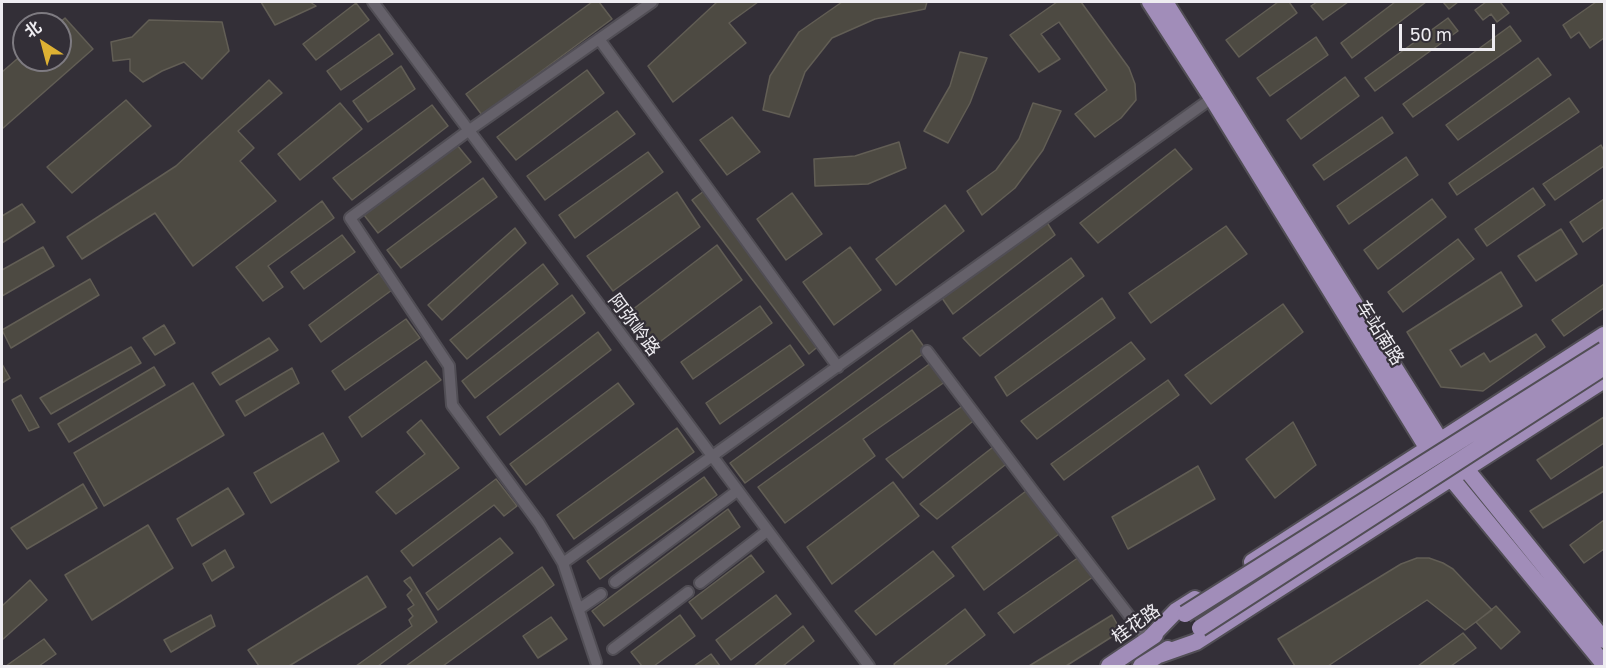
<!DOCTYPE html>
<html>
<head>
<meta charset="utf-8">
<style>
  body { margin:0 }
  #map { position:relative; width:1606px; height:668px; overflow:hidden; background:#332f37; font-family:"Golos Text","Noto Sans SC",sans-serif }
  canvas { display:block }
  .frame { position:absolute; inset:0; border:3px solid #eeecf1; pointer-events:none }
  .north { position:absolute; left:12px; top:12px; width:60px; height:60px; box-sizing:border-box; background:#332f37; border:2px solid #7e7b81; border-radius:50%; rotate:324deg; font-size:16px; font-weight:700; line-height:24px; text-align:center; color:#eeecf1 }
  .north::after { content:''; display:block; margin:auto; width:21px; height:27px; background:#ddb133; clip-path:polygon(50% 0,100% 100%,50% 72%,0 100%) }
  .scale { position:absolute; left:1399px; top:24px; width:96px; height:27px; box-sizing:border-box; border:3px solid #eeecf1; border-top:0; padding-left:8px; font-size:18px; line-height:21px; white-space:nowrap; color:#eeecf1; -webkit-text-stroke:4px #332f37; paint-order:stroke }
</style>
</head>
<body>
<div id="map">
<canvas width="1606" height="668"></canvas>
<div class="frame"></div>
<div class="north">北</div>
<div class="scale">50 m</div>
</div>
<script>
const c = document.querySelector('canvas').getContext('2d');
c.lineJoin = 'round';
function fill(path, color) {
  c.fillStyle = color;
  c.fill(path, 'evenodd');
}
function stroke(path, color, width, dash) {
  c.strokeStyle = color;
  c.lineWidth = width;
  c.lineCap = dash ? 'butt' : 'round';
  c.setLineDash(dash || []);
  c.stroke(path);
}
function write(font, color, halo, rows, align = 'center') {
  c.font = font + ' "Golos Text","Noto Sans SC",sans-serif';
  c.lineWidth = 4.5;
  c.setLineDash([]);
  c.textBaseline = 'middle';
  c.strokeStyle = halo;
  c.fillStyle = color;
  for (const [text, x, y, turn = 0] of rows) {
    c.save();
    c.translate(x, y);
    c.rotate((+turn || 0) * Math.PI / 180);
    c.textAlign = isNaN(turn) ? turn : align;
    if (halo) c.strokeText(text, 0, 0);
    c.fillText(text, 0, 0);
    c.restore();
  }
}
const building = new Path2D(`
  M261,2H310L316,6L275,25Z
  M592,2H599L612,19L482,115L466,94Z
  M717,2H758L729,23L746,43L673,102L648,66Z
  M842,2H927L925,9L875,19L832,38L805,72L789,117L763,110L770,76L799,32Z
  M1057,2H1081L1129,68L1135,84L1136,100L1121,118L1095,137L1075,114L1107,90L1059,22L1041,34L1060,59L1039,72L1010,35Z
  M1278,2H1289L1297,13L1239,57L1226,40Z
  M1317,2H1348L1323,20L1311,6Z
  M1395,2H1426L1352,58L1341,43Z
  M1443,2H1458L1449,9Z
  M1486,2H1500L1509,13L1497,22L1491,14L1483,20L1475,10Z
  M1596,2H1604V38L1590,48L1579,32L1571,38L1563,25Z
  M356,3L369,20L316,60L303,44Z
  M65,18L93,49L2,129V72L24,53V60H60V24H58Z
  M1448,18L1458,31L1375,91L1365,78Z
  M149,20L222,22L229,51L202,79L184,62L162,71L143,82L130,71V59L113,61L111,42L132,37Z
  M1510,26L1521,41L1413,117L1403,104Z
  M379,34L393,54L341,90L327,71Z
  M1316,37L1328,55L1270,96L1257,78Z
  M960,52L987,58L970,103L948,143L924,131L950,86Z
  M1538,58L1551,75L1458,140L1446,125Z
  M401,66L415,89L368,122L353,101Z
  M587,70L604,93L516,160L497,137Z
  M1345,77L1359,96L1301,139L1287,120Z
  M269,80L282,93L238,131L254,148L240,161L276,201L193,266L155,213L82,259L67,237L176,166Z
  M1569,98L1579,112L1457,195L1449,183Z
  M126,100L151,126L72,193L47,167Z
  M340,103L362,129L300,180L278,154Z
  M1033,103L1061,111L1043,150L1015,188L982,215L967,191L996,170L1019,139Z
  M432,105L448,126L352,200L333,178Z
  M617,111L635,134L545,200L527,176Z
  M732,117L760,152L727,175L700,140Z
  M1382,117L1393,133L1324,180L1313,165Z
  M899,142L906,168L868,184L815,186L814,159L855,156Z
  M457,145L471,162L378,233L364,215Z
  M1601,145L1604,151V166L1555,200L1543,184Z
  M1175,149L1192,169L1098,243L1080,223Z
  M648,152L663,172L575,238L559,215Z
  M1406,157L1418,175L1349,224L1337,206Z
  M483,178L497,197L401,268L387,250Z
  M1533,188L1545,205L1487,246L1475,229Z
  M704,191L821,344L809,354L692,200Z
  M677,192L700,227L613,291L587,256Z
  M792,193L822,234L786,260L757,219Z
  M1432,199L1446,217L1378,269L1364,250Z
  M1604,199V227L1583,242L1570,222Z
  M322,201L334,218L268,266L283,287L263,301L236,267Z
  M22,204L35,222L2,243V216Z
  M945,205L964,231L896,285L876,259Z
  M1046,221L1055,235L953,314L942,298Z
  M1226,226L1247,254L1151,323L1129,293Z
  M515,228L526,243L442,320L428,305Z
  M1561,229L1577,254L1536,281L1518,256Z
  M342,235L355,252L304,289L291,272Z
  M1458,239L1474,259L1403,312L1388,292Z
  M717,245L742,280L653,347L628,313Z
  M43,247L54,266L2,296V270Z
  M850,247L881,290L834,325L803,282Z
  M1071,258L1084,276L980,356L963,338Z
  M543,264L558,284L467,359L450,340Z
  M1501,272L1522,306L1450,350L1461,367L1484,353L1490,362L1536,334L1545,347L1483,391L1441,387L1407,332Z
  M379,273L392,290L321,342L309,325Z
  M90,279L99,295L11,348L2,330Z
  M1604,284V308L1564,336L1552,320Z
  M572,295L585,313L475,398L462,381Z
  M1102,298L1115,318L1007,396L995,377Z
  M1283,304L1303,332L1211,404L1185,375Z
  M760,306L772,323L693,379L681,362Z
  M406,319L420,338L345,390L332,371Z
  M164,325L175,343L155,355L143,338Z
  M912,330L927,351L745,483L730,463Z
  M598,332L611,350L500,435L487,417Z
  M269,338L278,350L220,385L212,373Z
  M1131,342L1145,359L1037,439L1021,421Z
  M790,345L804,365L720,424L706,403Z
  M131,347L141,363L51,414L40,398Z
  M935,360L949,379L863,439L875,456L785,523L758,487Z
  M426,361L441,380L362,437L349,417Z
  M2,364L10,378L2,383Z
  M154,367L165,385L69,442L58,424Z
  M292,368L299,383L245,416L236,401Z
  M1168,380L1179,395L1064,480L1051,464Z
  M193,383L224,435L104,506L74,453Z
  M618,383L634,404L526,485L510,464Z
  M21,395L39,427L29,431L12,400Z
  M967,403L978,417L903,478L886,459Z
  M1604,417V443L1551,479L1537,460Z
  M421,420L459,468L396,514L376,492L425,454L407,432Z
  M1293,422L1316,465L1275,498L1246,459Z
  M677,428L694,452L574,539L557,515Z
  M323,433L339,461L271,503L254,473Z
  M997,444L1010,461L937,519L920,504Z
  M1198,466L1215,499L1128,549L1112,517Z
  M1604,466V491L1543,528L1530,511Z
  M704,477L717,495L600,579L587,561Z
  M496,479L517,506L504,516L494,505L413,566L401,551Z
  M893,482L919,516L832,584L807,547Z
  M83,484L97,508L27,549L11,528Z
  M228,488L244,514L192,546L177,519Z
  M1030,488L1063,531L984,590L952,547Z
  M728,509L740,527L604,626L592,611Z
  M1604,520V549L1584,563L1570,545Z
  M148,525L173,568L92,620L65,575Z
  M500,538L513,553L438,610L426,593Z
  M225,550L234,567L212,581L203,564Z
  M933,551L954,576L876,635L855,611Z
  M751,555L764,572L702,619L689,602Z
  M1082,555L1097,574L1014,633L998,613Z
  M1417,558H1429L1443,563L1453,569L1492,610L1465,630L1427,600L1328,666H1295L1278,639L1401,564Z
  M542,567L554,585L443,666H406Z
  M367,576L386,607L289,666H259L248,650Z
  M410,577L437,622L378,666H356L412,626L409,620L413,616L408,609L414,605L407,595L412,590L404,581Z
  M30,580L47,600L2,640V606Z
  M776,595L791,614L731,660L716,640Z
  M1496,606L1520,632L1501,649L1476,622Z
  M965,609L985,635L944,666H895L894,664Z
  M211,615L215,626L171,652L164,640Z
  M680,615L695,636L654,666H642L631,652Z
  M1112,615L1121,631L1066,666H1029Z
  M551,617L567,639L538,658L523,636Z
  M803,626L814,641L783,666H754Z
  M1463,633L1476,648L1451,666H1418Z
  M44,639L56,654L39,666H6Z
  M711,654L720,666H694Z`);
const minor = new Path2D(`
  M373,2L869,666
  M599,39L838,367
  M927,351L1036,495L1148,640
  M563,563L1212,98
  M615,582L737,491
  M700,583L767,531
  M579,609L601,594
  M613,649L688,592
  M596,662L563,563L539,523L452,405L449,366L350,218L468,131L652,2`);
const primary = new Path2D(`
  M1150,2L1212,98L1428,449L1451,478L1604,664
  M1165,2L1440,440L1466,469L1604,640
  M1252,562L1604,335
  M1148,640L1176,611L1195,599
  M1159,655L1196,642L1604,380
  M1109,666L1155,635
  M1141,666L1168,649`);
const primaryBridge = new Path2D(`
  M1185,614L1604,350
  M1200,628L1604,367`);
const streetNames = [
  ["阿弥岭路",634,325,53],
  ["车站南路",1380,333,58],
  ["桂花路",1136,624,-35]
];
fill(building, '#4d4a42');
stroke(building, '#625e55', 1.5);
stroke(minor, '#514e55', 14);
stroke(primary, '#514e55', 20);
stroke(minor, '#65616a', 10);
stroke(primary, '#a18db9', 16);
stroke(primaryBridge, '#514e55', 20, []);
stroke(primaryBridge, '#a18db9', 16);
write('18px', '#eeecf1', '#332f37', streetNames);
</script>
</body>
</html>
